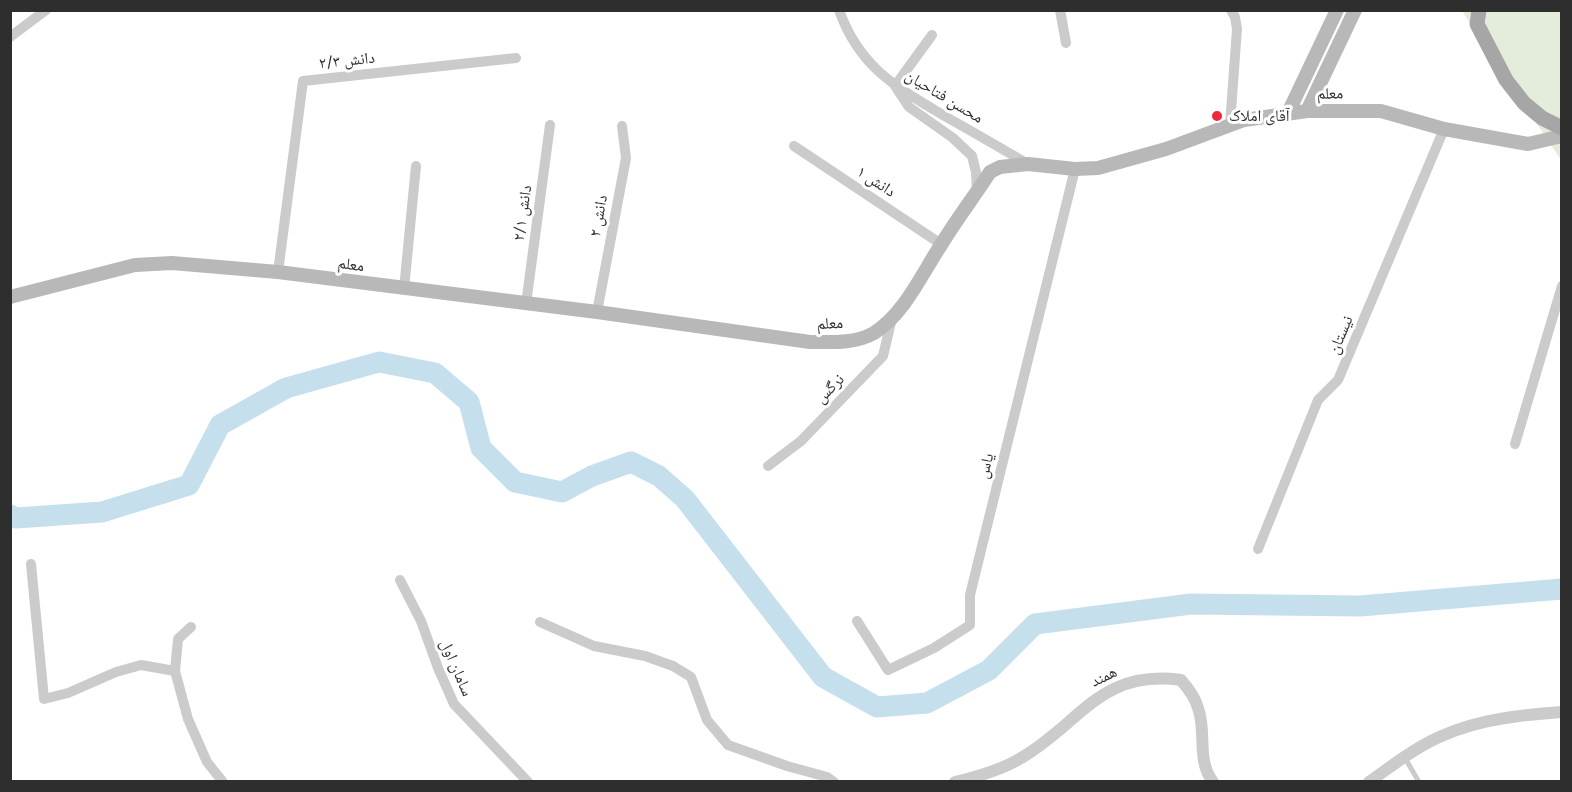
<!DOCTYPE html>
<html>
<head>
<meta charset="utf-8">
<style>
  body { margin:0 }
  #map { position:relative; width:1572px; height:792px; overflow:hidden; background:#fff; font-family:Karla,sans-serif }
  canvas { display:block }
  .frame { position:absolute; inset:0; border:12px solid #2e2e2e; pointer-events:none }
</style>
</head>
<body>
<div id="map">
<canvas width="1572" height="792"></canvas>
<div class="frame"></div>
</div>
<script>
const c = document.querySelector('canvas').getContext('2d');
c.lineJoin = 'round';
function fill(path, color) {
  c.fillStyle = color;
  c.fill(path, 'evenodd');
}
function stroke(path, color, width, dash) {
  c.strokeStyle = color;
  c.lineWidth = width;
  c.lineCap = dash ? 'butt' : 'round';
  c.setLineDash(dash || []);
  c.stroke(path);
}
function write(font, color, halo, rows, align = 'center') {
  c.font = font + ' Karla,"Noto Naskh Arabic",sans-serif';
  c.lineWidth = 6;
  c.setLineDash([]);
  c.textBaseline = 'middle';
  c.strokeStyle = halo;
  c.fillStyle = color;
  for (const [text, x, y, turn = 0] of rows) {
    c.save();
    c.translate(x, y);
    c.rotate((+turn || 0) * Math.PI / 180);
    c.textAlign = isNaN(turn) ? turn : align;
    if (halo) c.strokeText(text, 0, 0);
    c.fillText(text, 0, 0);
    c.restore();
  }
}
const green = new Path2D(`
  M1462,11H1561V160Z`);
const river = new Path2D(`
  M10,515L16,518L102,512L189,485L220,425L286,388L379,362L435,373L469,402L481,448L515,482L562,492L592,476L631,462L659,476L685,499L823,677L877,707L927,703L989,670L1035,624L1191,604L1360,606L1562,589`);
const service = new Path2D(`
  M1405,758L1419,782`);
const minor = new Path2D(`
  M839,10C860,69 898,88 948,118C975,133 1002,149 1028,164
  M1060,10L1066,43
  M10,37L46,10
  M895,86L932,35
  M897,89L909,107L953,138L972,156L976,172L977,193
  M1230,125L1237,29L1235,17L1231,10
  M794,146L941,244
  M278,272L303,81L516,58
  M404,289L416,166
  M526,304L550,125
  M597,312L626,158L622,126
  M1515,444L1562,286
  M768,466L801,441L883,356L892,318
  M1258,549L1318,400L1338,380L1444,129
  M31,564L44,699L68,693L116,672L141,665L175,671
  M400,580L421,621L438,668L454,704L528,782
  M857,621L888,670L934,648L970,625V595L1075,169
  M540,622L594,646L645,656L673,666L691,677L707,720L728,745L787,766L827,777L834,782
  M191,627L178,639L175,671L188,719L207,762L223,782`);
const tertiary = new Path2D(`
  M955,782C976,777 1002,770 1021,758C1081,723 1100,669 1181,680C1188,688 1195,697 1198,708C1207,732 1196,760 1213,782
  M1369,782C1393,765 1417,746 1444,735C1481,719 1521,715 1562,712`);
const secondary = new Path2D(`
  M1307,111L1355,10
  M1288,113L1337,10
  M10,297L135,265L172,263L278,272L597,312L810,342C830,342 855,344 874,333C905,313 921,275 941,245C956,220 974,197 990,172L1000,167L1028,164L1075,169L1098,168L1166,149L1244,120L1307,111H1381L1444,129L1528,144L1562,136`);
const primary = new Path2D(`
  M1479,10L1477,24L1506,80L1524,103L1542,118L1562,128`);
const markers = [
  [1217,116,6,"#ee273b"]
];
const streetNames = [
  ["دانش ۲/۳",347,61,-6],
  ["معلم",1330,94,-1],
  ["محسن فتاحیان",944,97,31],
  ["دانش ۱",876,182,33],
  ["دانش ۲/۱",523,213,-82],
  ["دانش ۲",599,216,-80],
  ["معلم",351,265,8],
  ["معلم",830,324,-3],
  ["نیستان",1341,335,-67],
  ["نرگس",830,389,-46],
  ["یاس",986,466,-76],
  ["سامان اول",456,668,67],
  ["همند",1104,677,-26]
];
const poiNames = [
  ["آقای املاک",1229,116]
];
fill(green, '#e4ecdb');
stroke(river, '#c6dfed', 21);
stroke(service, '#cbcbcb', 5);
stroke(minor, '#cbcbcb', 10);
stroke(tertiary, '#cbcbcb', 12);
stroke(secondary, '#b8b8b8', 14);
stroke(primary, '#a6a6a6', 15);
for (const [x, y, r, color] of markers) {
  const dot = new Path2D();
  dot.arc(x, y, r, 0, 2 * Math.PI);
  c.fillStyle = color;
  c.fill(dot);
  stroke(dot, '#fff', 2);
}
write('16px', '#2e2e2e', '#fff', streetNames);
write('16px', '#2e2e2e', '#fff', poiNames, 'left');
</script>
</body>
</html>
